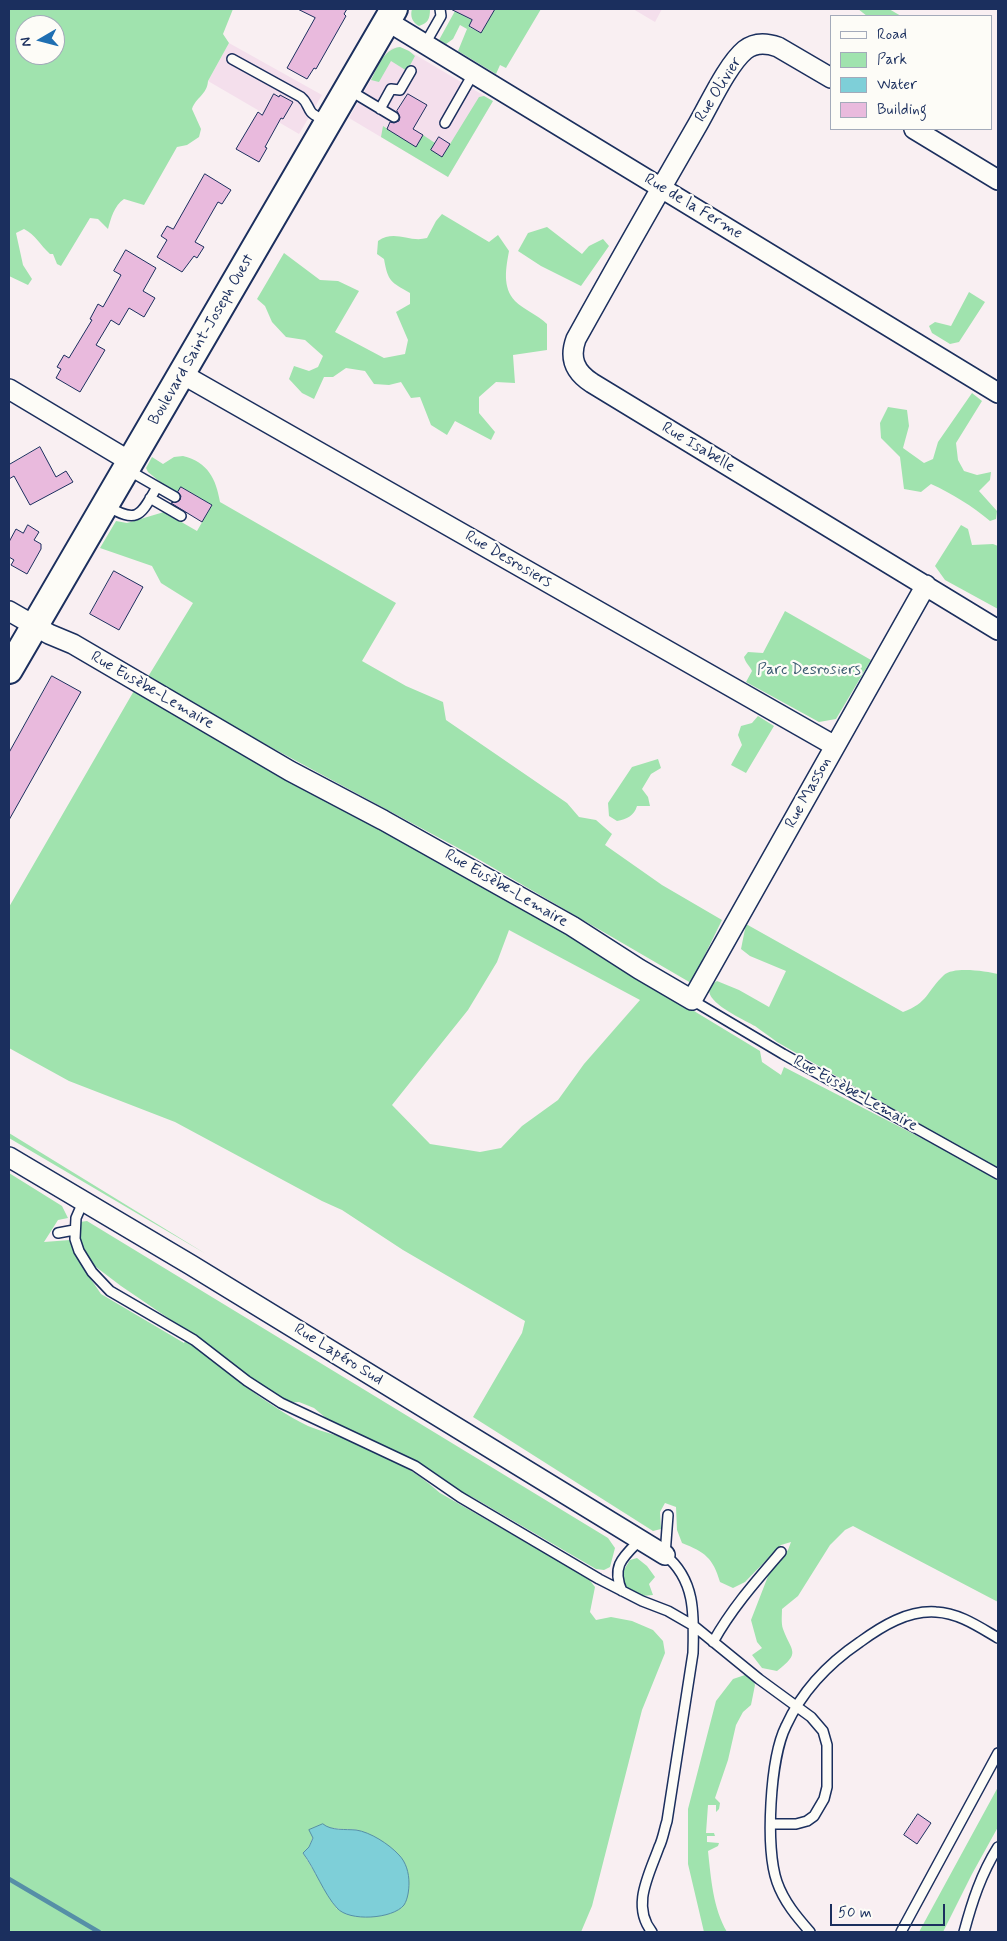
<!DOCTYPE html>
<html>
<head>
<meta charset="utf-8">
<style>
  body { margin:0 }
  #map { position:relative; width:1007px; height:1941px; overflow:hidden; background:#f9eff2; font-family:Mynerve,sans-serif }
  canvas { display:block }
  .frame { position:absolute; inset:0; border:10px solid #1b2f5e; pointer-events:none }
  .legend { position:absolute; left:830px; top:15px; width:162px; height:115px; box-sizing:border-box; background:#fdfcf7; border:1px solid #a3aaba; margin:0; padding:6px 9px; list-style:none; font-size:15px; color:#1b2f5e }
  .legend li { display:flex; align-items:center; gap:10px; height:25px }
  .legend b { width:25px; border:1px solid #a3aaba }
  .north { position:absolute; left:15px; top:15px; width:50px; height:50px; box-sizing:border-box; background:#fdfcf7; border:1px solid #a3aaba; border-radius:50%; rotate:262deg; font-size:14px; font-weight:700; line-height:20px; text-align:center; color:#1b2f5e }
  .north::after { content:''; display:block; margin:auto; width:18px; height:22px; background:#1f6fb2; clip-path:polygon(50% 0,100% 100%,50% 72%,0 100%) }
  .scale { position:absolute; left:830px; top:1904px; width:115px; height:22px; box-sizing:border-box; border:2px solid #1b2f5e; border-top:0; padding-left:6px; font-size:15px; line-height:18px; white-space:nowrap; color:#1b2f5e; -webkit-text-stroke:4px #fdfcf7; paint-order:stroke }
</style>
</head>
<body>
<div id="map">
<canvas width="1007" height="1941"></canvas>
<div class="frame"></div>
<ul class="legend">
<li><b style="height:6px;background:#fdfcf7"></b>Road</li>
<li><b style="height:14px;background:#a0e3ae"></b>Park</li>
<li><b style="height:14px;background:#7ecfd8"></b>Water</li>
<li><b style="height:14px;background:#e9badd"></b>Building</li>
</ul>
<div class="north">N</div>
<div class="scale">50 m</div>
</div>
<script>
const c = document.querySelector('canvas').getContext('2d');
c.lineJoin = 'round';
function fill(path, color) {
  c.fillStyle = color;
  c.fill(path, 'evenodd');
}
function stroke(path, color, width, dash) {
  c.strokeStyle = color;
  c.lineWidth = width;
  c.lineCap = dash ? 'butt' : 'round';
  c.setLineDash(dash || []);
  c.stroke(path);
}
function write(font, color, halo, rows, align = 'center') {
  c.font = font + ' Mynerve,sans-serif';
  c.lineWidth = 4.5;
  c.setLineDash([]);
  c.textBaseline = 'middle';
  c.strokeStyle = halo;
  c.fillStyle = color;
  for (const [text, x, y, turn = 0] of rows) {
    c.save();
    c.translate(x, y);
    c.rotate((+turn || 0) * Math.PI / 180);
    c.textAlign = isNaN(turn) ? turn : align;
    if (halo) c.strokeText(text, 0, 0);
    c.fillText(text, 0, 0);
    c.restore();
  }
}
const built = new Path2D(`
  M633,9H662L655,22Z
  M229,43L322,95L299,134L208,81Z
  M400,47L409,51L493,101L448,177L349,118L387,52L392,48Z`);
const green = new Path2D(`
  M9,9H233L223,34L229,43L208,81C207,95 196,97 192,109L201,129L199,137L187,145L177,147L144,205L124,199C114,206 111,218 108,229L98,219L90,218L61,266L57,264L53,254H50C40,245 36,235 24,229L16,233L23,265L32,279L28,285L9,276ZM25,25H55V55H25Z
  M412,9H430C430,19 428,23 419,26C412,22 410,16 412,9Z
  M495,9H541L506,68L500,65L496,74L458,51L467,29L460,25L453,39L446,44L439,40L455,11L472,20L469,27L481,33Z
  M858,9H889L901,16H867Z
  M400,47L409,51L415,56L407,71L391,61L379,82L371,80C378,67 383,49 400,47Z
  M484,96L493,101L448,177L381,137L383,126L416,147L423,135L435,143L431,150L442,157L479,97Z
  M442,214L489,242L498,235L509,251C506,268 502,287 515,301C523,309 538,315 547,324V350L513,355L515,383L496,382L479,397V413L495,432L491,440L455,421L447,435L431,425L420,397L411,398L401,382L389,385L374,384L365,371L346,368L333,377H324L314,399L302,393L289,379L294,366L309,371L318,367L323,356L305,340L286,337L272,322L265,306L257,299L284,253L320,280L338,281L359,291L335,332L384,358L405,354L408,340L396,312L410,304V293C391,282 388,282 384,259L377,254L378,241C395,229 409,243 427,238L436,221Z
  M547,227L582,254L589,246L603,239L609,246L581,286L541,266L518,251L528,233Z
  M969,292L985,302L959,342L950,344L932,333L929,326L935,322L951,326Z
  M972,393L982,401L956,443L958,460L964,471L977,475L991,472L990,480L979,491L997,511L996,519L990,521C972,506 953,494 931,484L921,492L904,489L900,457L881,438L880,423L888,407L907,410L909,426L903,448L924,463L933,459L938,442Z
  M183,456C208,462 216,479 220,502L396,603L362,661L406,686L443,702L446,720L567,803L579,817L596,820L612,834L605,845L662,885L722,920L691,983L473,856L146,680L193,603L161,583L152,566L100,548L116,521L127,523L164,512L197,531L212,505L181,487L176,495L148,472L146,468L152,457L163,464L174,457Z
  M961,525L968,529L972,545L993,544L998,546V609L945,580L935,566Z
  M785,611L871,660L836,719L819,722L746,682L752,671C750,666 746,664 744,657L748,652L763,653Z
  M135,689L511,900L760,1051L762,1062L781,1075L784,1067L960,1158L998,1180V1602L853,1526L845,1530L830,1545L798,1596L782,1609C782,1615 781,1623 783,1629C792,1653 801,1652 777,1671L762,1668L752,1655L762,1648L757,1642L751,1620L770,1571L788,1550L791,1542L781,1545L745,1582L733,1588L720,1582C713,1558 705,1552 682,1543L677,1530L676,1507L665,1503L660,1512L661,1529L653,1531L473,1417L522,1333L525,1321L403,1250L342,1210L322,1201L175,1122L69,1081L9,1048V907ZM509,930L640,1000L584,1064L558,1100L522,1126L501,1148L480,1152L430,1144L392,1105L468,1010L497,962Z
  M758,716L774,726L746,773L731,765L742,745L738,735L741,726L752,723Z
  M658,759L661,768L651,774L642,789L648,797L650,806H637C634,816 627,819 617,821L609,816L608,803L632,767Z
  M746,924L903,1012C928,1003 927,991 944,975C953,966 987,971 998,974V1169L777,1042C770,1037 762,1031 755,1026C745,1020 689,996 717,981L739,990L769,1007L786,971L750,956L741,949Z
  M9,1133L206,1254L9,1138Z
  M9,1173L62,1206L68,1218L58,1220L44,1242L70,1240L84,1269L101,1294L184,1343L186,1340C222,1368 267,1406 308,1426C322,1432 338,1435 352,1441C384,1454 415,1470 440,1493L588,1578L595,1587L590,1612L596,1620L611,1617L632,1621L653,1630L663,1641L665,1653L642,1710L592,1906L581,1932H9ZM327,1828L358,1830L337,1909L303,1853L309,1847L313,1837Z
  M87,1221L608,1538L615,1548L610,1567L604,1570L596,1569L474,1498L450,1487L421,1464L332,1423L314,1408L299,1402L286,1403L248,1378L224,1356L121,1286L92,1264L81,1245L80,1222Z
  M637,1558L647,1566L655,1577L649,1584L653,1595L642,1596L626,1588L622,1573L630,1560Z
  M745,1675L752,1678L755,1685L751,1705L743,1712L736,1725L728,1760L715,1798L720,1803L719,1809L716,1812V1805H708L706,1833H714L715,1836H707V1842L719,1843L718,1846L708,1851C711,1879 713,1908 727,1932H704L688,1864V1809L716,1701L733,1679Z
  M998,1787V1827L972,1874L943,1932H919Z`);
const water = new Path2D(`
  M323,1824C331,1831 346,1829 356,1830C370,1832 389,1844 399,1855C406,1862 409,1873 409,1883C409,1889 408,1899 404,1905C393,1919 349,1922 337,1908C324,1894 315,1869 303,1853L309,1847L313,1838L309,1830Z`);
const stream = new Path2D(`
  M9,1879L99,1932`);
const building = new Path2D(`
  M298,9H347L344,14L346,16L316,69L314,68L307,79L287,68L315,18Z
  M451,9H495L481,33L469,26L472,20Z
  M274,94L279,97L280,95L293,102L283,119L281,118L265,147L267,148L259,162L236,149L258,112L262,115Z
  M408,94L427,105L413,129L423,135L416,147L387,129L390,122L394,123L399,121L400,117L397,111Z
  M439,137L450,144L442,157L431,150Z
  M205,174L231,190L222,204L218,202L195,242L204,247L197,258L194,256L182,272L157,257L167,240L161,236L167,226L173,229Z
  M126,250L156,268L143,291L155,298L144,317L129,308L119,325L111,320L96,345L105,350L80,392L56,378L61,369L57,367L64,355L69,358L92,320L90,319L98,304L103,307L121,275L114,271Z
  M40,447L56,477L66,471L73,482L30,505L14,476L9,479V465Z
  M181,487L212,505L202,522L171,503L180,500L181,496L178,492Z
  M28,525L39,532L34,540L41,544V549L27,574L11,565L14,560L9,557V542L16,529L23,533Z
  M114,571L143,587L119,630L90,614Z
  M52,676L81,692L9,820V753Z
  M918,1814L931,1823L917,1844L904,1835Z`);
const lane = new Path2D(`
  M425,44L441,16L440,9
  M232,59L301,97C307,102 307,106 311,112C314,116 321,118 326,121
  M349,90L394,117
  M380,109L391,89L400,90L411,71
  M445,123L473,74
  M128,470L175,497
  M150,498L181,516
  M107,506C139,525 141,514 157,487
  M692,1000L783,1054L998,1174
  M83,1202L76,1218L75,1239L79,1251L92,1272L110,1291L194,1340L247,1381L281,1403L415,1466L460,1497L599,1579L642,1601L668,1611L694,1626L759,1679L811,1717L823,1731L827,1745V1787L824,1799L814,1816L807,1821L796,1824H771
  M58,1233L74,1230
  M622,1591C611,1566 623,1557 640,1540
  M713,1642C732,1608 756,1581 781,1552
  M652,1932C631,1906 649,1875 659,1847C663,1839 664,1830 667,1821L693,1653C694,1616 696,1580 665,1555L668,1515
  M810,1932C797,1917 784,1902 777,1882C765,1848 770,1758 786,1726C802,1691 829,1663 860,1642C882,1626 908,1610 936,1612C959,1613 979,1627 998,1638
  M901,1932L998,1753
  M964,1932C972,1902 981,1874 998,1847`);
const street = new Path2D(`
  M387,21L998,393
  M831,78L778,47C767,43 755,42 745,50C728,64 710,103 698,124C657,195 616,267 576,339C569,358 575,372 592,383L998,630
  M914,129L998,180
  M182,374L835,746
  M9,389L131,462
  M9,611L49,634L73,644L290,771L383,820L572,926L639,969L692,1000L926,585
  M9,1157L191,1265L665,1555`);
const secondary = new Path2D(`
  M9,670L394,9`);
const streetNames = [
  ["Rue Olivier",719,90,-58],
  ["Rue de la Ferme",693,207,31],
  ["Boulevard Saint-Joseph Ouest",202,340,-60],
  ["Rue Isabelle",698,448,31],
  ["Rue Desrosiers",508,560,30],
  ["Rue Eusèbe-Lemaire",152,691,30],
  ["Rue Masson",809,793,-61],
  ["Rue Eusèbe-Lemaire",506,889,30],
  ["Rue Eusèbe-Lemaire",855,1094,29],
  ["Rue Lapéro Sud",338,1355,32]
];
const parkNames = [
  ["Parc Desrosiers",809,671]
];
fill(built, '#f4dfec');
fill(green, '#a0e3ae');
fill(water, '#7ecfd8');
stroke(water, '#568fa7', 1);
stroke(stream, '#568fa7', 4.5);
fill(building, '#e9badd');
stroke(building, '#1b2f5e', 1);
stroke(lane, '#1b2f5e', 12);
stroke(street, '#1b2f5e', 22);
stroke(secondary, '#1b2f5e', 30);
stroke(lane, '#fdfcf7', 9);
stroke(street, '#fdfcf7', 19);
stroke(secondary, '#fdfcf7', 26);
write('16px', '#1b2f5e', '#fdfcf7', streetNames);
write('16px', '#3c5c72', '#fdfcf7', parkNames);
</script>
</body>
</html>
